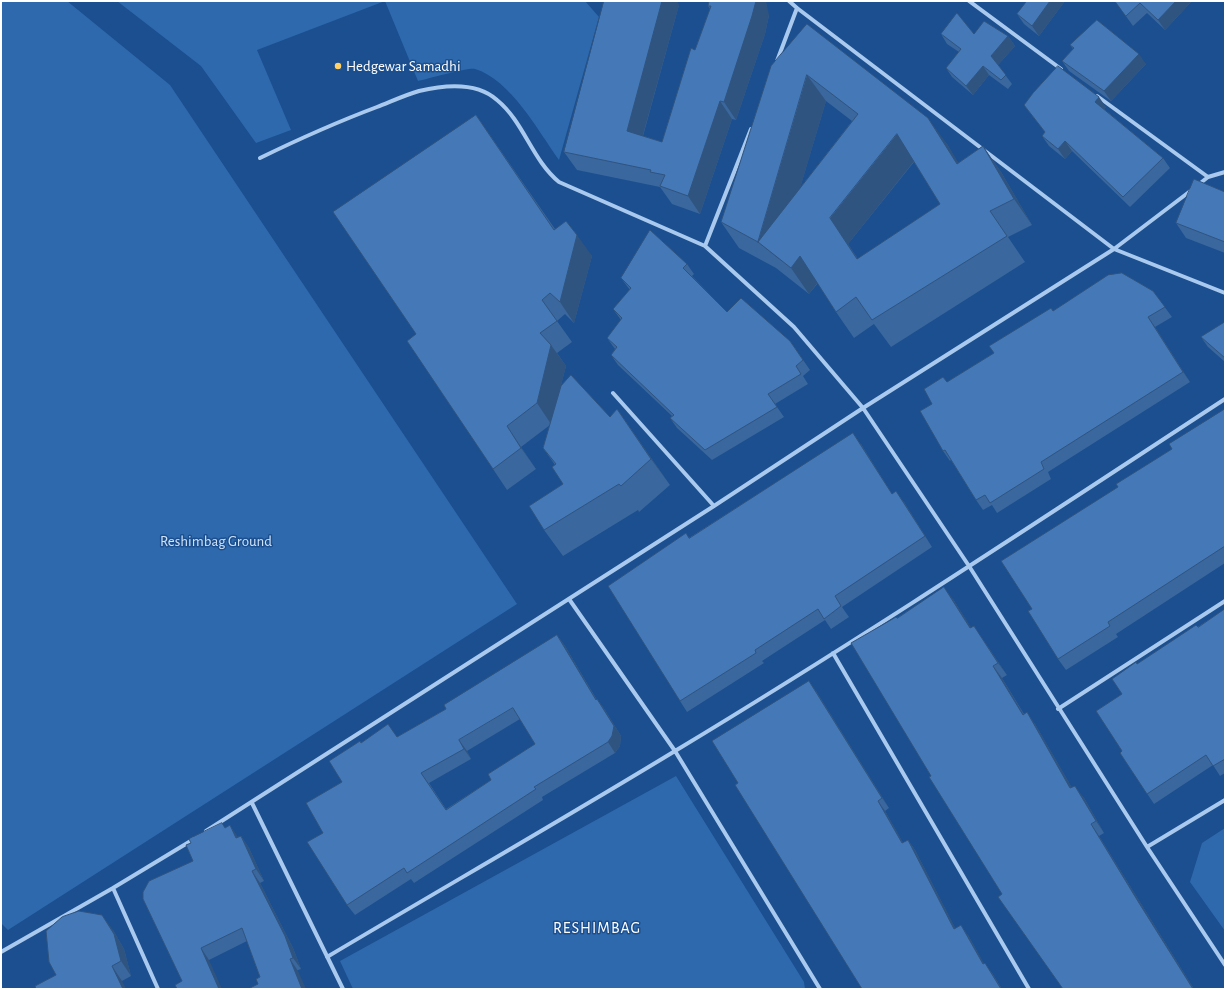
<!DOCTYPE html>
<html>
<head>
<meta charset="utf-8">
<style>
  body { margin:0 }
  #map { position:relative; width:1226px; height:990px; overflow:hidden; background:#1b4f8f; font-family:"Alegreya Sans",sans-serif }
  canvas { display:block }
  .frame { position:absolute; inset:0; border:2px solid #fff; pointer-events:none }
</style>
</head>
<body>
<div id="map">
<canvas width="1226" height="990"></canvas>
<div class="frame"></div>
</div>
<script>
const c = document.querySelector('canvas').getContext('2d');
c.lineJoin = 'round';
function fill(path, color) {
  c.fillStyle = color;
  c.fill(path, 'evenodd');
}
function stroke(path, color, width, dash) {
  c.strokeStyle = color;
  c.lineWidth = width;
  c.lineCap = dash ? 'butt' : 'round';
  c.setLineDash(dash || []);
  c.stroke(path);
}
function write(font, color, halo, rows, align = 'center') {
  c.font = font + ' "Alegreya Sans",sans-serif';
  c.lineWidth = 3;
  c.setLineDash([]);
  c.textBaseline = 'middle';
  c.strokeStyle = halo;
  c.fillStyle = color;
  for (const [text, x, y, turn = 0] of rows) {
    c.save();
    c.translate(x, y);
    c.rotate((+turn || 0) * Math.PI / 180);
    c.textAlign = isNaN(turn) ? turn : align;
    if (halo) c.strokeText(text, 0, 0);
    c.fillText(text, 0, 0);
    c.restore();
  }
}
const green = new Path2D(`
  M1,1H67L170,85L517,604L8,930L1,923Z
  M117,1H585L599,17L559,160C539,132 510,79 475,69C468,67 428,79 418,81L385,1L257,50L291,130L256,143L201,66Z
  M676,776L804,982L805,989H353L340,961Z
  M1225,828V931L1190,882L1202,843Z`);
const minor = new Path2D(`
  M789,1L797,8
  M969,1L1061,69
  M777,61L797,8L1114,249L1193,189
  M1097,96L1208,177
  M751,129L705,246L794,327L863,408L969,566L1147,847
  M260,158C299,139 337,122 377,107C390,102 405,95 419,91C444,85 477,82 497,100C524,122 532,160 559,182L705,246
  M1198,185L1208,177L1225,172
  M613,393L714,506
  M569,599L675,751L820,989
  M833,653L1029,989
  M1058,709L1225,601
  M1225,800L1147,847L1225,965
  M252,803L343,989
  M206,831L714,506L863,408L1114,249L1225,293
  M113,888L158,989
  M1,952L113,888L194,839
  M327,957C443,888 560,821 675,751C861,639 1043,518 1225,399`);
const wall = new Path2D(`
  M1027,1H1065L1039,36L1024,24L1017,14Z
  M1115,1H1192L1165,30L1147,13L1133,26Z
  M679,5L643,136L662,142L710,9L708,6L769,15L765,34L736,120L732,119L700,214L672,204L660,187L577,170L564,152Z
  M807,24L947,144L958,163L983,146L1001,172L1032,225L1008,237L1025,262L891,347L874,324L854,338L836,312L818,283L809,294L776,268L739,248L721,222ZM826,101L852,121L800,188ZM914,162L940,204L858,259L848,244Z
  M941,34H974L1008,36L1015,46L998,65L1012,84L1008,89L989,75L973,95L952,77L946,68L959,52L947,44Z
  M1070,45L1146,64L1111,101L1069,71L1062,61L1073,49Z
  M1024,105L1106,107L1104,109L1163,158L1170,168L1130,207L1072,151L1065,159L1049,146L1042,136L1045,132Z
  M476,115L555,229L592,256L574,323L565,314L557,321L572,342L557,353L566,366L557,400L610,417L617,409L670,485L639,512L638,510L563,556L544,530L563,484L555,465L543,448L550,425L521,447L536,469L507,490L493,469L416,334Z
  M1225,192V253L1186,238L1176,223Z
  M687,264L694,274L692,276L727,312L790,341L810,370L803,376L808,384L775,404L784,417L712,460L677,428L670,418L672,416L618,365L611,355L615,349L607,338L621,320L613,309L630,290L621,278Z
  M1153,291L1172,317L1155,327L1190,382L1048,472L1051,479L997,513L992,505L983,510L976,500L951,460L950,461L943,451L932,404L947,382L994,353L1053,311Z
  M1225,322V362L1208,347L1201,337Z
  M1225,409V563L1116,634L1118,637L1066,670L1058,659L1032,609L1118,487L1172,449Z
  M861,444L892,494L904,502L932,547L842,607L849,617L831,629L825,620L762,661L764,663L687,712L680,701L689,538Z
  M953,599L971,628L982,638L1007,675L1002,678L1024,714L1035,724L1072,788L1084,798L1104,833L1099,836L1148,915L1194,989H1063L1002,894L931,776L897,618Z
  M1225,609V773L1220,776L1213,765L1154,804L1120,753L1122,751V694L1137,664L1198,627Z
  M557,635L565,646L597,700V699L605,710L621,736L620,746L615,753L542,797L543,800L414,883L411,879L355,915L347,905L323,833L342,782L361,743L397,737L446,709ZM520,719L535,744L491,780L446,809L429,783L471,759L467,751Z
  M816,691L889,808L885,811L903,843L908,840L915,850L955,928L968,935L984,964L992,973L1002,989H862L738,783Z
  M226,827L238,837L241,836L249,848L264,881L260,883L293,948L301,969L258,984L260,977L247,941L209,960L182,981Z
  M113,930L124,949L131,976L122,981L56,975Z`);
const shadedWall = new Path2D(`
  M662,1H677L679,5L639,149L627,131Z
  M756,1H766L769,15L765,34L736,120L724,102Z
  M1050,1H1065L1039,36L1032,26Z
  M1176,1H1192L1165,30L1158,20Z
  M1008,36L1015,46L998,65L991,56Z
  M1139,54L1146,64L1111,101L1104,91Z
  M983,66L989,75L973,95L966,86Z
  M807,75L826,101L779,259L758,242Z
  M1099,97L1106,107L1102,112L1095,102Z
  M720,101L732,119L700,214L688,196Z
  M928,118L947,144L975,190L957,164Z
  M897,134L915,160L848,244L875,286L857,259L830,218Z
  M1065,141L1072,151L1065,159L1058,149Z
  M983,146L1001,172L1032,225L1014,199Z
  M577,235L592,256L574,323L560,302Z
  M800,256L818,282L809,294L791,268Z
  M1148,317L1155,327L1190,382L1183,372Z
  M551,345L566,366L551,424L537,403Z
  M617,409L636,436L670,485L651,459Z
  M507,426L521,447L536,469L521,448Z
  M853,433L861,444L899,505L892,494Z
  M896,491L904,502L932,547L925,536Z
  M944,587L953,599L979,640L970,628Z
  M974,626L982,638L1007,675L998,663Z
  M557,635L565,646L603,711L596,700Z
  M993,666L1002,678L1031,727L1023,715Z
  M809,681L816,691L889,808L882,798Z
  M597,699L605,710L621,736L620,746L615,753L608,742Z
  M1027,712L1035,724L1079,800L1070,788Z
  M459,740L467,751L471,759L464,749Z
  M1075,786L1084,798L1104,833L1096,821Z
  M878,801L885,811L909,853L902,843Z
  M1091,824L1099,836L1148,915L1194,989H1193L1139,903Z
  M230,825L238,837L244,850L236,838Z
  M241,836L249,848L264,881L256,869Z
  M908,840L915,850L961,939L954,929Z
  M252,871L260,883L293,948L301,969L293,958Z
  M102,915L113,930L124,949L131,976L121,961Z
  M961,925L968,935L990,974L983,964Z
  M201,948L209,960L222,989H219Z
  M290,959L298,971L306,989H302Z
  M985,963L992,973L1002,989H1001Z
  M112,966L122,981L126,989H123Z`);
const building = new Path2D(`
  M604,1H662L627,131L662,142L691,48L695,50L711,6H708L709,1H756L752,16L724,102L720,101L688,196L660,186L665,175L650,172L651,170L564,152Z
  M1027,1H1050L1032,26L1017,14Z
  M1115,1H1176L1158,20L1140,3L1126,16Z
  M957,13L974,34L984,21L1008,36L991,56L1006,75L1001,80L983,66L966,86L946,68L961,49L941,34Z
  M1097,20L1139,54L1104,91L1062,61L1074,48L1070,45Z
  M807,24L928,118L957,164L983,146L1014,199L990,211L1007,236L872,320L856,297L836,312L800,256L791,268L758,242L721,222L771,66ZM807,75L858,114L758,242ZM897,134L940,204L857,259L830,218Z
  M1058,66L1099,97L1095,102L1163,158L1123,197L1065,141L1058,149L1042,136L1045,132L1024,105L1033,93Z
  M476,115L554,230L566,221L577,235L560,302L550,293L542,300L557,321L540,333L551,345L537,403L507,426L521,448L493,469L407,341L416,334L333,212Z
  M1194,179L1225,192V242L1176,223Z
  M650,230L687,264L683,268L727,312L741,298L790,341L803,360L796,366L801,374L768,394L777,407L705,450L670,418L674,415L611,355L617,347L607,338L622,318L613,309L631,288L621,278Z
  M1122,273L1153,291L1165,307L1148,317L1183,372L1041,462L1044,469L990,503L985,495L976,500L945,450L943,451L920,411L932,404L924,389L943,377L947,382L994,353L989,346L1051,308L1053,311L1108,275Z
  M1225,322V358L1201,337Z
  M571,375L610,417L617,409L651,459L621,486L619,484L544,530L529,506L563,484L552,467L556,464L543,448L561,386Z
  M1225,409V546L1108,622L1110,626L1058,659L1028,611L1032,609L1001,561L1118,487L1116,484L1172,449L1169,444Z
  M853,433L892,494L896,491L925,536L835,596L841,606L824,619L818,609L755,650L756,653L680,701L608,586L686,533L689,538Z
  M944,587L970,628L974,626L998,663L993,666L1023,715L1027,712L1070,788L1075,786L1096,821L1091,824L1139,903L1193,989H1063L998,897L1002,894L929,777L931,776L851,643L896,617L897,618Z
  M1225,609V759L1213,766L1206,755L1147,794L1120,753L1122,751L1096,711L1122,694L1112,679L1136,662L1137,664L1196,625L1198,627Z
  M557,635L596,700L597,699L614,726L612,736L608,742L534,787L536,789L407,873L404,868L347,905L307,842L323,833L306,803L342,782L329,761L360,741L361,743L388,724L397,737L446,709L444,705ZM513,708L535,744L488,774L491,780L446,810L421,773L464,749L459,740Z
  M809,681L882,798L878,801L902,843L908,840L954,929L961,925L983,964L985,963L1001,989H862L735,785L738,783L712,741Z
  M222,823L225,828L230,825L236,838L241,836L256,869L252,871L285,936L293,958L290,959L302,989H248L258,984L256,979L260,977L242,928L201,948L219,989H177L175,985L182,981L143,899V892L149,881L193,861L186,845L191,843L189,839Z
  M79,911L102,915L114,934L121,961L112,966L123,989H36L35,986L56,975L49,962L46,931L62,917Z`);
const markers = [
  [338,66,4,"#ffd166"]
];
const poiNames = [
  ["Hedgewar Samadhi",346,66]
];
const parkNames = [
  ["Reshimbag Ground",216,541]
];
const neighbourhoodNames = [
  ["RESHIMBAG",597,928]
];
fill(green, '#2e69ad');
stroke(minor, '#a9c9ee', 4);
fill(wall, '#3a679d');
fill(shadedWall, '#305480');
fill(building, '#4478b7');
stroke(building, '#305480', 1);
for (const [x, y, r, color] of markers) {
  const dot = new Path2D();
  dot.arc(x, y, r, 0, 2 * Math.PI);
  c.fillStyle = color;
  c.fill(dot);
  stroke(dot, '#1b4f8f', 1.5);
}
write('15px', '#fff', '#1b4f8f', poiNames, 'left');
write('15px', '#cfe3fa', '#1b4f8f', parkNames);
c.letterSpacing = '1px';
write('16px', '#fff', '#1b4f8f', neighbourhoodNames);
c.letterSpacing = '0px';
</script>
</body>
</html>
